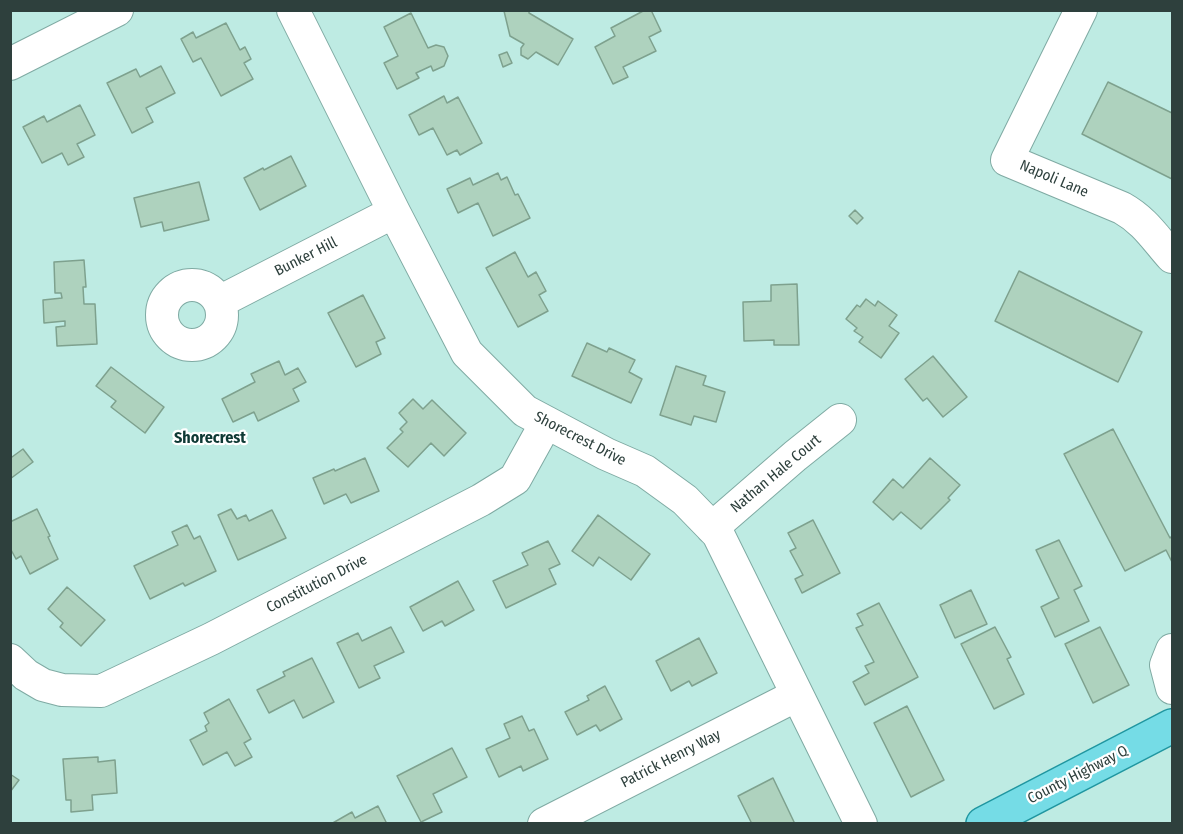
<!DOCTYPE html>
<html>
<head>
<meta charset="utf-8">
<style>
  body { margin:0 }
  #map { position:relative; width:1183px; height:834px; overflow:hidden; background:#beebe3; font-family:"Fira Sans Condensed",sans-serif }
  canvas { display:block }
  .frame { position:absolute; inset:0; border:12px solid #2e403d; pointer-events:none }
</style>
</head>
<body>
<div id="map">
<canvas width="1183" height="834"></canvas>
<div class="frame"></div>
</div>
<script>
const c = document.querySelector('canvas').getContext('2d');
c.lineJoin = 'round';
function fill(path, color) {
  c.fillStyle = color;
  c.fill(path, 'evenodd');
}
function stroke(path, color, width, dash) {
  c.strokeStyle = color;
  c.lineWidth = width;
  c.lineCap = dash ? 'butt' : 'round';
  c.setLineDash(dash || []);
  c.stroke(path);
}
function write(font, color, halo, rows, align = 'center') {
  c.font = font + ' "Fira Sans Condensed",sans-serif';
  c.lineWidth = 4.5;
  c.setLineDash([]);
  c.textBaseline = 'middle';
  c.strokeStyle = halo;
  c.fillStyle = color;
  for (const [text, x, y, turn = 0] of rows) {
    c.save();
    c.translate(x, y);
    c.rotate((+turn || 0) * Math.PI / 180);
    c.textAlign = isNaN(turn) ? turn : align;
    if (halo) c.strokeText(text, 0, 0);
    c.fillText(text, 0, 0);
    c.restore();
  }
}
const building = new Path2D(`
  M529,10V13L573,39L558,65L536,52L528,59L521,55V48L524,44L510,36L504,11Z
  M645,10H651L661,31L649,37L656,51L623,67L628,77L613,84L595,47L615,36L611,28Z
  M411,13L428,48L436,45L444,47L448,56L444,66L433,71L431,66L416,73L419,78L397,89L384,63L398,56L384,27Z
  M226,23L240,50L245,47L251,59L244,63L253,79L221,96L201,58L193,62L181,39L193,32L196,38Z
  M507,52L512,63L503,67L499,55Z
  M161,66L175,93L146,108L153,122L132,133L107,83L136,69L140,77Z
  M1108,82L1172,113V179L1082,134Z
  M444,96L447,103L458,97L482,143L460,155L457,150L447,155L433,128L419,135L409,115Z
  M80,105L95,135L77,144L84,157L68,165L62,153L42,163L23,127L44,116L47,122Z
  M291,156L306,186L260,210L244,178L263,168L264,170Z
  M498,173L501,180L507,177L515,195L518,194L530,218L493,236L478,203L458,213L447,189L470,178L473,185Z
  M199,182L209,220L164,231L162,222L141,227L134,198Z
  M855,210L863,218L857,224L849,216Z
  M515,252L528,277L536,272L546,291L539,295L548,311L518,327L486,268Z
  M84,260L86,287H83L84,304H95L97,344L57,346L56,327L65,326V321L44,323L43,300L62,298L61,293H55L54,262Z
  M1019,271L1142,332L1118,382L995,321Z
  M797,284L799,345H774V340L744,341L743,302L771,301V285Z
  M363,295L385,338L376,342L381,354L356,367L328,313Z
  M866,299L875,306L878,301L897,315L889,326L899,333L881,358L859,342L863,337L854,331L857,328L846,319L857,305L860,307Z
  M587,343L607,352L609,348L635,360L629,372L642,379L631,403L572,376Z
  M933,356L967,397L943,417L927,398L923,401L905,379Z
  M279,361L285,375L298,368L306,382L293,389L299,401L258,421L254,412L233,422L222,399L255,382L251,374Z
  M676,366L706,376L703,385L725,392L716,422L694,416L691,425L660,415Z
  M111,367L164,407L145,433L111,407L116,401L96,386Z
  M413,399L423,409L432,400L466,433L444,456L431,443L408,467L387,448L403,432L400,429L407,422L399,413Z
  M1113,429L1170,538L1172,536V562L1166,550L1125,571L1064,454Z
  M23,449L33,462L10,479V456L12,457Z
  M365,458L379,491L351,503L346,494L324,504L313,478L334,469L335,471Z
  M930,458L960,485L948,498L950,500L921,529L901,512L893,520L873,502L893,479L903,488Z
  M37,509L50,536L48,537L58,559L30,574L21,556L16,559L10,548V522Z
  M231,509L237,519L246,515L249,521L272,510L286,538L238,560L218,515Z
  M598,515L650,554L631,580L599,557L593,566L572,551Z
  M813,520L840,573L802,593L795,579L803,575L790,551L796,548L788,533Z
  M187,525L194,539L200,536L216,571L185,586L183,583L150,599L134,566L178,545L172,532Z
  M1059,540L1082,586L1074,590L1089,621L1055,637L1041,607L1059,598L1036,550Z
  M548,541L560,564L549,569L556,584L506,608L493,581L528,565L522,553Z
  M458,581L474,610L445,626L442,621L423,631L410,607Z
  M67,587L105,620L81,646L60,627L63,623L48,609Z
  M971,590L987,624L955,638L940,605Z
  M879,603L918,677L865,705L853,682L869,673L865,666L874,662L856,628L863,625L857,614Z
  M391,627L404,652L374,666L380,678L359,688L337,643L358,633L362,641Z
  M995,627L1011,657L1007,659L1024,694L994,709L961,644Z
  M1100,627L1129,685L1093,703L1065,644Z
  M699,638L717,673L692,686L689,681L671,691L656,661Z
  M312,658L334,702L303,718L294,700L269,713L257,690L285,676L283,672Z
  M605,686L622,719L600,731L596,725L577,735L565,712L589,700L587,696Z
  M229,699L251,739L244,743L252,757L235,766L227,752L203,765L190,740L207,731L205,726L209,723L204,713Z
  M907,706L944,780L911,797L874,723Z
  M522,716L529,731L534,729L548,759L523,771L521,766L499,777L486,749L510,738L504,724Z
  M452,748L467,777L433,794L442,812L421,822L397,776Z
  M98,757V762L115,760L117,793L92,795L93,810L71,812V800H66L63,759Z
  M10,774L19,780L10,792Z
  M773,778L795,824H752L738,796Z
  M378,806L387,824H331L352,812L355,818Z`);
const minor = new Path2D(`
  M293,10L394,212L467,353L525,411L606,454L645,471L685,500L718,534L861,824
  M1081,10L1007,160L1122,208C1145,221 1155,238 1172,257
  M10,64L117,10
  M162 315a30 30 0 1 1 60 0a30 30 0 1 1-60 0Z
  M219,302L394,212
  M712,528L795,456L840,420
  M1172,650L1166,665L1172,688
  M10,660L26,675L43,685L62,690L101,691L211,639L481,500L515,479L546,423
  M544,824L797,695`);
const major = new Path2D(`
  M983,824L1172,726`);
const streetNames = [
  ["Napoli Lane",1054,179,23],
  ["Bunker Hill",306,257,-27],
  ["Shorecrest Drive",580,439,27],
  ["Nathan Hale Court",776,474,-40],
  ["Constitution Drive",317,584,-27],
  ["Patrick Henry Way",671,759,-27],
  ["County Highway Q",1078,775,-27]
];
const neighbourhoodNames = [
  ["Shorecrest",210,439]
];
fill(building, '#aed2be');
stroke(building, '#7ea18e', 1.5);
stroke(minor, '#7faaa3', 34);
stroke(major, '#2096a0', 36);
stroke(minor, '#fff', 32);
stroke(major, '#75dce6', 33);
write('15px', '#2e403d', '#fff', streetNames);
write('bold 16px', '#0e3934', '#fff', neighbourhoodNames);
</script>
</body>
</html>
